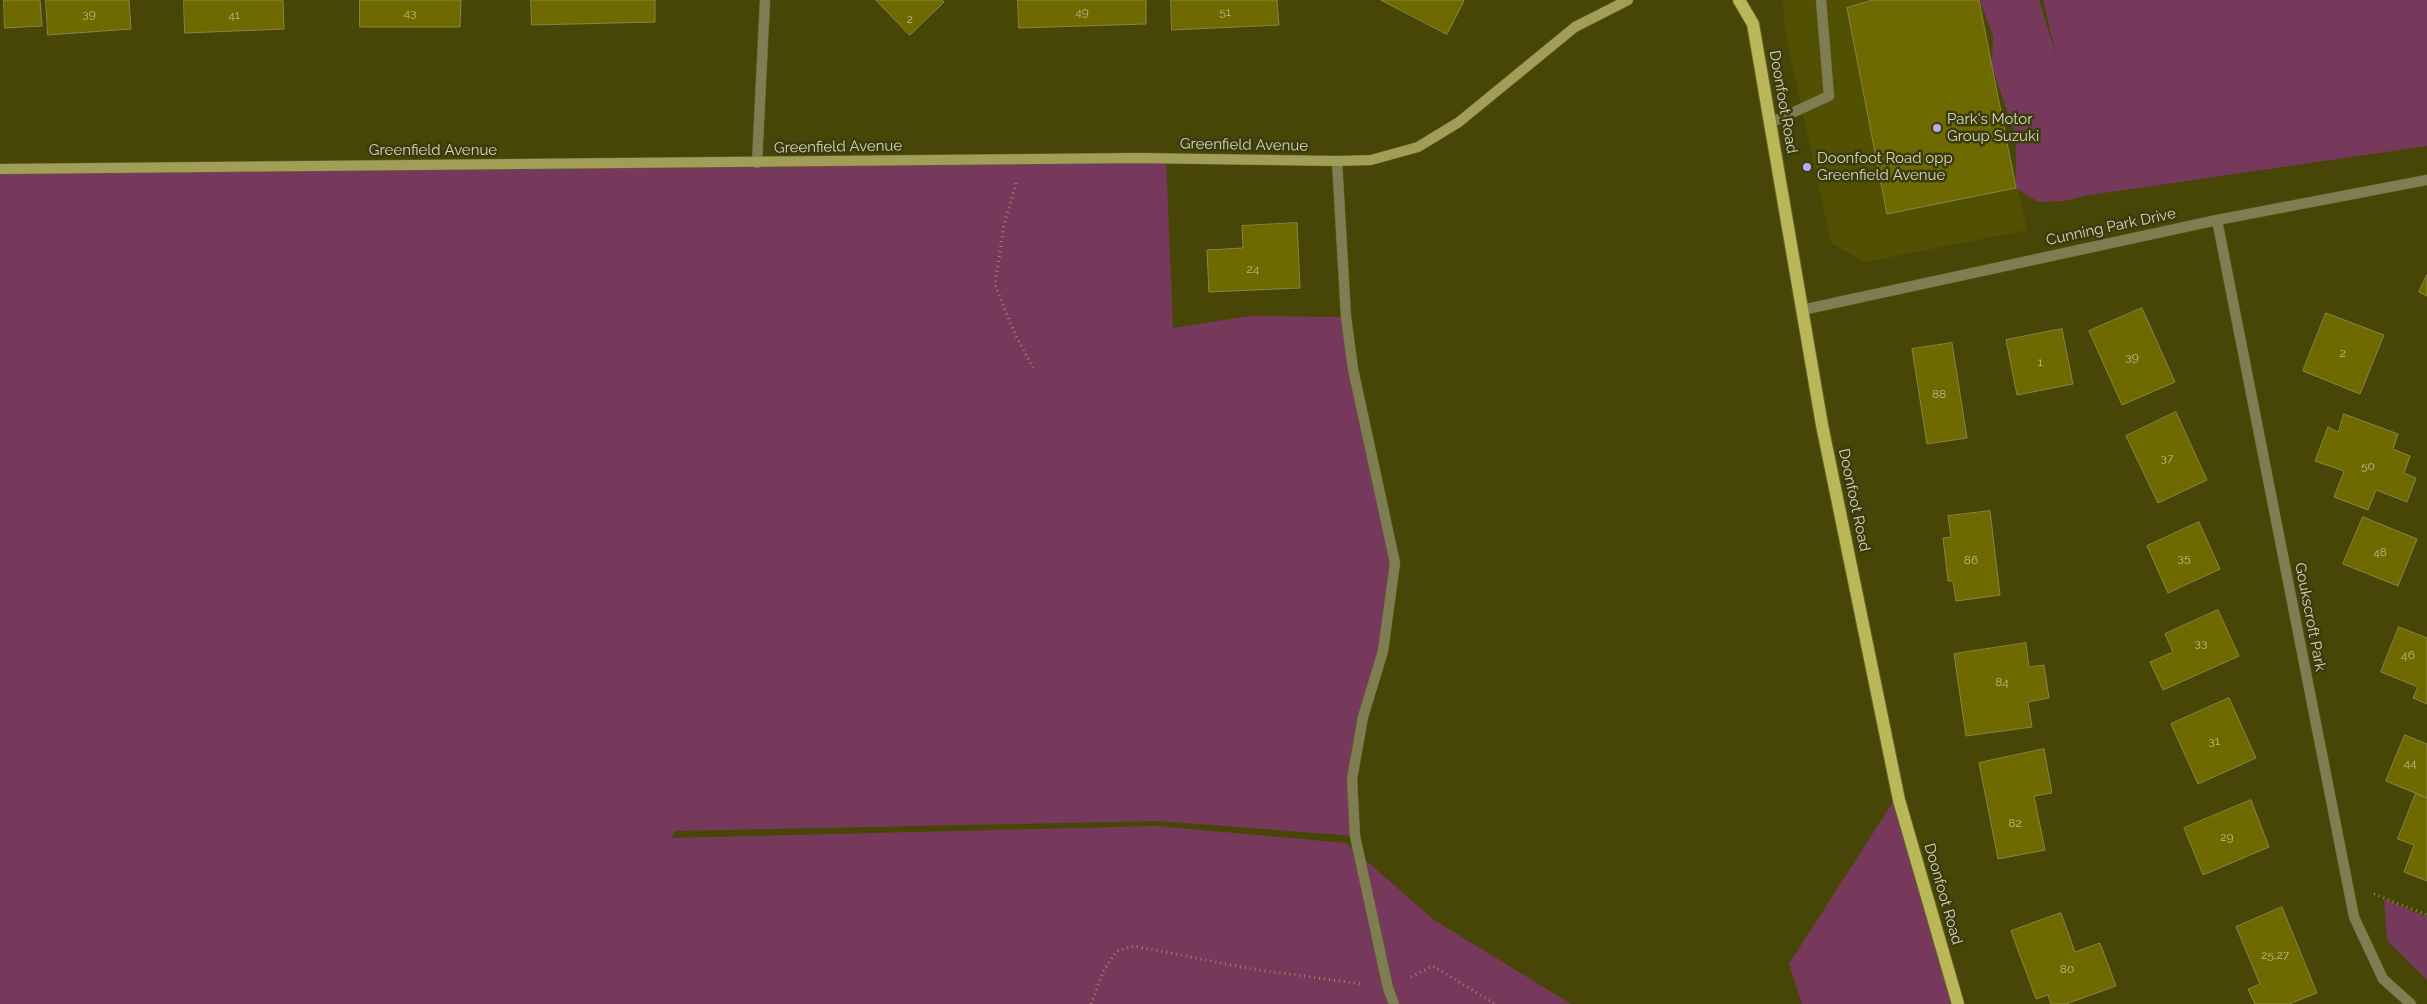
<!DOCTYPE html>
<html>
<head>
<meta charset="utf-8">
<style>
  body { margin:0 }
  canvas { display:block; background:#484606 }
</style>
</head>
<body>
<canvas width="2427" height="1004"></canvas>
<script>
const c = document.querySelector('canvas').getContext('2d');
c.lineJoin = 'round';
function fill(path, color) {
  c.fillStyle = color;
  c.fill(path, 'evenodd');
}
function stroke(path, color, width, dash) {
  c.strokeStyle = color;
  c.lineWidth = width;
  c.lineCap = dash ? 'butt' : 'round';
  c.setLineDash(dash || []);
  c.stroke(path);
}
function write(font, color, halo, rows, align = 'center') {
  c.font = font + ' Raleway,sans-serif';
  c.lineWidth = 5;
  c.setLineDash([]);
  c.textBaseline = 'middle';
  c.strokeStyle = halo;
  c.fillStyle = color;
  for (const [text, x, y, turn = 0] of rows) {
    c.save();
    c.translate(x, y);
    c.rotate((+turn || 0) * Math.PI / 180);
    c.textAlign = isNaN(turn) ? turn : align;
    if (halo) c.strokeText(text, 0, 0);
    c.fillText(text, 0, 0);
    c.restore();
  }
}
const built = new Path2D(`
  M1783,0H1977L2027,230L1865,262L1831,243L1785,31Z`);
const green = new Path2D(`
  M1980,0H2039L2057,58L2043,0H2427V146L2090,195L2064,201L2038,202L2016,188V136L1992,67L1993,36Z
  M1166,159L1173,328L1250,316L1346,317L1395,563L1383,651L1352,779L1355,836L1159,821L675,831L672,838L1157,826L1346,843L1434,920L1571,1004H0V169Z
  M1893,802L1957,1004H1802L1789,964Z
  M2384,899L2427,917V980L2387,940Z`);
const building = new Path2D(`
  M4,0H40L42,26L5,28Z
  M46,0H129L131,29L48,35Z
  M184,0H283L284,29L185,33Z
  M360,0H461L460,27H360Z
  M531,0H655V22L532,25Z
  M876,0H942L944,2L910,35Z
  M1018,0H1146V24L1019,28Z
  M1171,0H1277L1279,25L1172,30Z
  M1381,0H1463L1464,1L1447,34Z
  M1873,0H1979L2016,188L1887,214L1847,8Z
  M1297,223L1300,288L1209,292L1207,250L1243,248L1242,226Z
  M2427,275V296L2419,292Z
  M2142,308L2175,382L2122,405L2089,331Z
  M2326,313L2384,335L2360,394L2303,371Z
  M2062,329L2073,384L2017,395L2006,340Z
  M1952,343L1967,438L1927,444L1912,349Z
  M2176,412L2207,480L2158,503L2126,436Z
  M2344,414L2398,434L2393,449L2410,456L2404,473L2416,478L2407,502L2376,490L2368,510L2334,497L2344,471L2315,461L2328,427L2338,432Z
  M1990,511L2000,595L1956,601L1953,581H1948L1943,538L1951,537L1948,516Z
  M2363,517L2417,539L2398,586L2343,564Z
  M2199,522L2220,569L2168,593L2147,546Z
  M2218,610L2239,656L2163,690L2150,662L2173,652L2165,634Z
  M2399,627L2427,638V704L2413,698L2418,687L2381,672Z
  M2026,643L2029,667L2044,665L2049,698L2028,702L2032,727L1966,736L1954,654Z
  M2229,698L2256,758L2198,784L2171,724Z
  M2405,735L2427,744V798L2386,781Z
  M2044,749L2052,793L2034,796L2045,850L1998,859L1979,763Z
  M2416,793L2427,798V881L2404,872L2414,845L2398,839Z
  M2251,800L2269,847L2203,875L2184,828Z
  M2282,907L2317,993L2289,1004H2255L2248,989L2260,984L2236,927Z
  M2061,913L2075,952L2100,943L2116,986L2066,1004H2051L2048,995L2036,999L2011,931Z`);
const path = new Path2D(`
  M1016,183L1004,225L995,285L1014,332L1033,368
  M2374,894L2427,915
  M1411,977L1433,966L1495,1004
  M1091,1004L1104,970L1117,951L1134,946L1252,969L1363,984`);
const lane = new Path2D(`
  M1770,123L1829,96L1821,0
  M1337,161L1346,317L1353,369L1395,563L1383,651L1363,717L1352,779L1355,836L1388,988L1394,1004`);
const street = new Path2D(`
  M757,163L765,0
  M2217,220L2354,917L2383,979L2411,1004
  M1802,310L2217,220L2427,180`);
const secondary = new Path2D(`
  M0,169L1138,158L1337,161L1371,160L1418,147L1459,122L1575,27L1628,0`);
const primary = new Path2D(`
  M1739,0L1753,24L1822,425L1899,800L1958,1004`);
const markers = [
  [1937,128,5,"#b3adf9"],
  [1807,167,5,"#b3adf9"]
];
const numberNames = [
  ["49",1082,12],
  ["51",1225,12],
  ["43",410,13],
  ["39",89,14],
  ["41",234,15],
  ["2",910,19],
  ["24",1253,269],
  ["2",2343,353],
  ["39",2132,357],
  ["1",2040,362],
  ["88",1939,394],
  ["37",2167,458],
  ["50",2368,466],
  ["48",2380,552],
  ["35",2184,558],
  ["86",1971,560],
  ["33",2201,643],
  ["46",2408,655],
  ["84",2002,682],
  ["31",2214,741],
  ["44",2410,763],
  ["82",2015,823],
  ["29",2227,837],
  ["25,27",2275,955],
  ["80",2067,969]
];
const streetNames = [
  ["Doonfoot Road",1783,102,80],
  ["Greenfield Avenue",1244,145,1],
  ["Greenfield Avenue",838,147,-1],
  ["Greenfield Avenue",433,150],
  ["Cunning Park Drive",2111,227,-12],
  ["Doonfoot Road",1854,500,78],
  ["Goukscroft Park",2310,617,79],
  ["Doonfoot Road",1943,894,74]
];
const poiNames = [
  ["Park's Motor",1947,119],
  ["Group Suzuki",1947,136],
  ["Doonfoot Road opp",1817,158],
  ["Greenfield Avenue",1817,175]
];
fill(built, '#525003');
fill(green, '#76395b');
fill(building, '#6e6a00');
stroke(building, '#86844b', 1);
stroke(lane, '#64632a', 11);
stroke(street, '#64632a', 11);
stroke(secondary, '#64632a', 11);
stroke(primary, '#64632a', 14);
stroke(path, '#8d8d5e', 3, [1, 4]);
stroke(lane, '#7f7e52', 10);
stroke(street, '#7f7e52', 10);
stroke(secondary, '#a09e57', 10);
stroke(primary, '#b9b758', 12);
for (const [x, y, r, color] of markers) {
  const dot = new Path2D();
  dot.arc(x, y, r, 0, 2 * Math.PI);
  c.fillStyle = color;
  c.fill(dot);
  stroke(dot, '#3c3b0e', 2);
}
write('12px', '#bbbb8a', null, numberNames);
write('15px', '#d5d6b8', '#3c3b0e', streetNames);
write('15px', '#d5d6b8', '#3c3b0e', poiNames, 'left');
</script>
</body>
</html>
